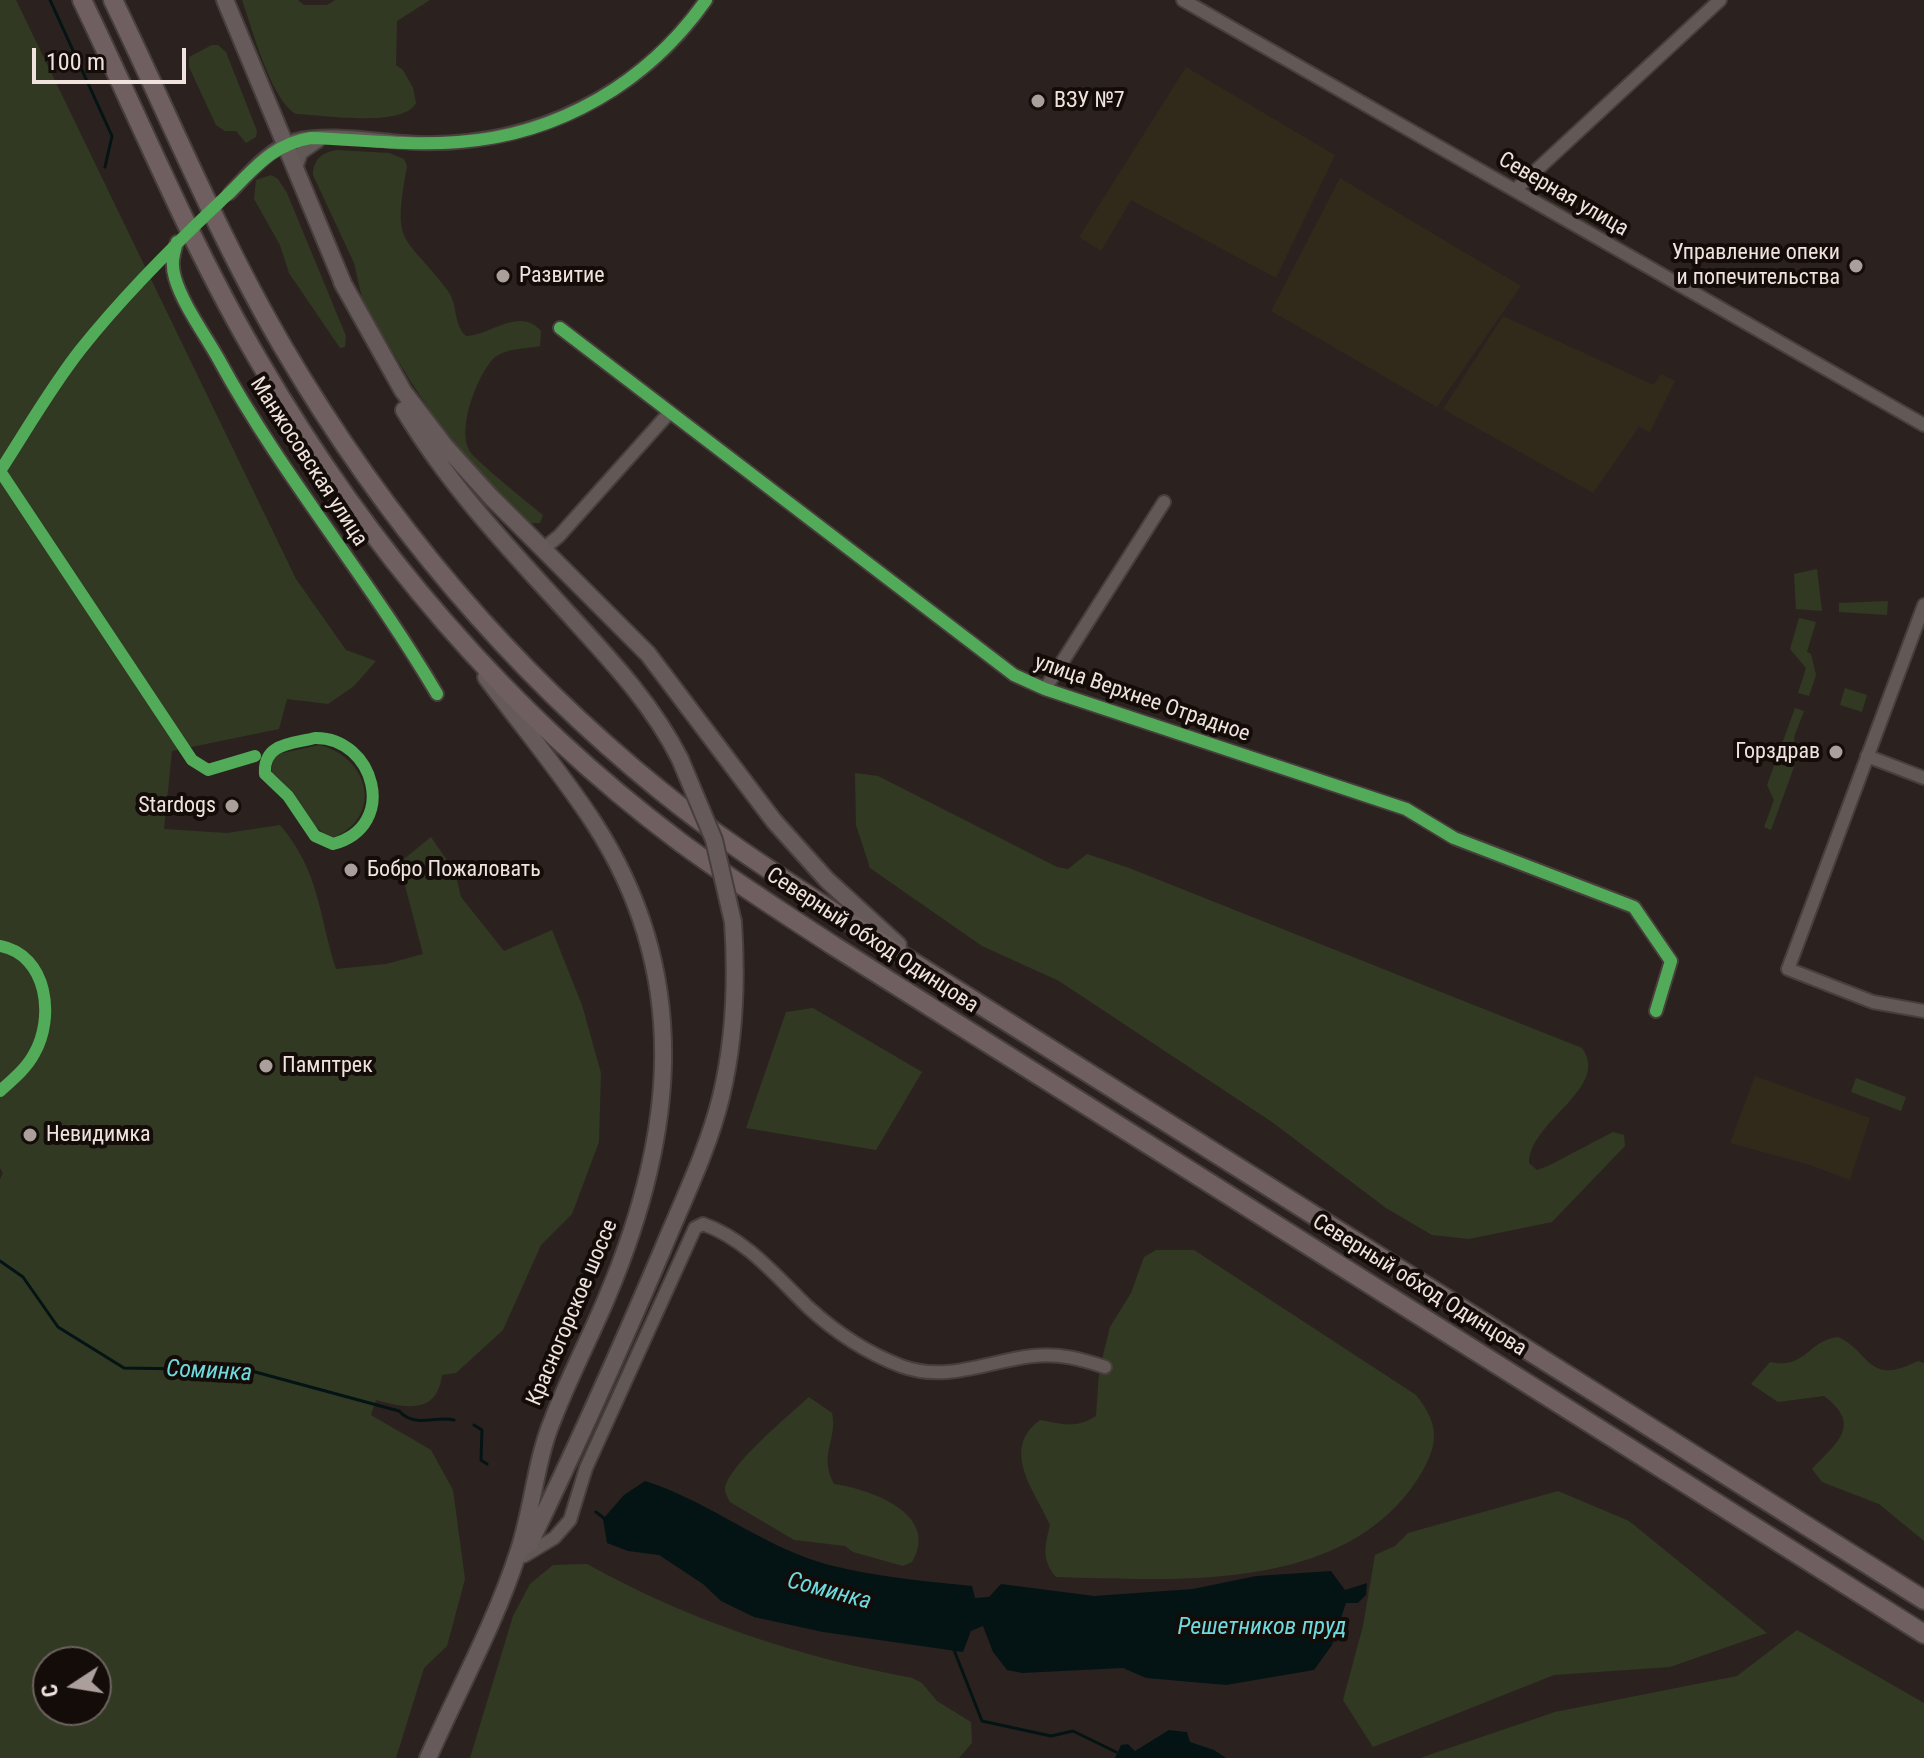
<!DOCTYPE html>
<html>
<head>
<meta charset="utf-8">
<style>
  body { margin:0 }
  #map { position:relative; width:1924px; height:1758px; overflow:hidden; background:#2b221f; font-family:"Roboto Condensed",sans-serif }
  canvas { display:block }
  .north { position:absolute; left:32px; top:1646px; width:80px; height:80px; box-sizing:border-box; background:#140c09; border:2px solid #6c625e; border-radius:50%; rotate:258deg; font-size:22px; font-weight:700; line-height:32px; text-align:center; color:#f0e3de }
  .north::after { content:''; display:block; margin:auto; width:28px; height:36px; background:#ab9f9b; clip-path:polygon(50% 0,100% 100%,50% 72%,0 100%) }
  .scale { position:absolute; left:32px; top:48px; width:154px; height:36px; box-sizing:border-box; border:4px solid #f0e3de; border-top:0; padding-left:10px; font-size:24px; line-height:28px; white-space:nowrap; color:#f0e3de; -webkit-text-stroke:6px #140c09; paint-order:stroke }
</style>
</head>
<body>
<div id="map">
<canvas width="1924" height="1758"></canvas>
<div class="north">С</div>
<div class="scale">100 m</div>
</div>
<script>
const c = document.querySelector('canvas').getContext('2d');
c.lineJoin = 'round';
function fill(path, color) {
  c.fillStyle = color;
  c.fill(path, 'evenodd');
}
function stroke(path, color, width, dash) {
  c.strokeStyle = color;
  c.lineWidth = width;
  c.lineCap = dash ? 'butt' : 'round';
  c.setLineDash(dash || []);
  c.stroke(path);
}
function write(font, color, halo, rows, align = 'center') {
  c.font = font + ' "Roboto Condensed",sans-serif';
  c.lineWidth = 8;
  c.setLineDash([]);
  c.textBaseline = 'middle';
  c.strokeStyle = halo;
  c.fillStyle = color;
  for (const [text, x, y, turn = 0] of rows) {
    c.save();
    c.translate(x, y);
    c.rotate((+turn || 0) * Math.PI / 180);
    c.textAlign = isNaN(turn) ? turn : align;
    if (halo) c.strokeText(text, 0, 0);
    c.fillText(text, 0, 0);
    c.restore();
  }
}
const industrial = new Path2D(`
  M1186,67L1335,155L1276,278L1131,200L1101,251L1079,237Z
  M1340,178L1521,286L1437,407L1271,311Z
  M1503,316L1654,385L1661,374L1675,381L1650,432L1639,427L1593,493L1443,409Z
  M1755,1076L1870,1118L1850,1180L1807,1164L1730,1143Z`);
const green = new Path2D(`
  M0,0H16L296,579L346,650L376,661L354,686L328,704L287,699L279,729L172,751L164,829L227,833L280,825C320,872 318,913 336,969L386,964L423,954L399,863L431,837L455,872L461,897L504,951L552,930L582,1005L601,1073L599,1142L572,1214L541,1245L503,1330L456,1373L442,1375C437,1415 405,1408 376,1400L371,1415L431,1450L453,1490L465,1579L447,1646L424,1668L396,1758H0V1179L3,1173L0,1168ZM96,1662V1710H48V1662Z
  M242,0H298L304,5H327L335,0H430L397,21L396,65L403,70L413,88L416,103C403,128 323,115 296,114C271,100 252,28 242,0Z
  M212,45H218L226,52L257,131L256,137L246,143L236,131H225L216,125L189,67V57Z
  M337,150L389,153L404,159L407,166C392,249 403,231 448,291C458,305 453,324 466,336C490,336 519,306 541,331L540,346C526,349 504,348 493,359C477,376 457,428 469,450C473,459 531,505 543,515L540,523H524L452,444L409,379L363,302L354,263L313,175C313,159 323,152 337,150Z
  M271,175L278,179L287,193L346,336L345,347L340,348L289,273L280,245L254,199L256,180Z
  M1817,569L1822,611L1796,609L1794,574Z
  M1888,601L1887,615L1839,612V603Z
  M1799,618L1816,622L1807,652L1811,654L1816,675L1809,696L1798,693L1806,668L1790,649Z
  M1845,688L1867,695L1862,712L1840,705Z
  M1795,708L1804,711L1794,737L1797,759L1771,830L1764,827L1774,800L1767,785Z
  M319,745C367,756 386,815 333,838C305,828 299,790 271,773L274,755Z
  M855,773L878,776L1057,867L1068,869L1087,854L1129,868L1582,1048C1611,1088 1530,1120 1529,1163L1537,1170L1548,1166L1613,1132L1624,1135L1625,1146L1552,1222L1469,1239L1432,1235L1386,1208L1272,1122L1059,981L982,946L870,868L856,825Z
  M813,1008L922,1072L876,1150L746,1128L786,1012Z
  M1856,1078L1906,1097L1901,1111L1851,1092Z
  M1156,1250H1194L1416,1395C1441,1426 1438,1446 1419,1477C1345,1594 1176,1580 1056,1577C1041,1559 1045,1546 1050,1525C1036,1492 999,1450 1040,1420C1062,1424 1076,1429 1096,1416L1099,1372L1110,1327L1131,1293L1144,1257Z
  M1838,1337C1870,1351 1867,1387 1918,1361L1924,1363V1541L1879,1504L1822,1482L1812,1469C1835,1444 1864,1426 1824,1396L1778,1402L1751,1384L1770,1362C1806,1370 1808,1340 1838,1337Z
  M809,1397L832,1413C838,1440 818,1454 834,1484C870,1489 941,1514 912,1562L903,1566L853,1552L845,1546L794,1540L730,1502C727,1496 723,1490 726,1484C736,1459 787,1417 809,1397Z
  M1558,1491L1629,1521L1767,1633L1670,1667L1554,1675L1373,1747L1343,1700L1363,1626L1375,1555L1395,1546L1408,1533Z
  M587,1564C687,1620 799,1657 912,1678L922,1683L937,1701L971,1722L972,1743L959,1758H470L513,1616L530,1584L553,1565Z
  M1797,1630L1924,1703V1758H1420L1555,1712L1737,1676Z`);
const water = new Path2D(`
  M645,1481C702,1499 751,1537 807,1558C854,1575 923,1581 972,1586L975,1598L989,1597L1001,1584L1094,1596L1193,1589L1256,1576L1331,1571L1345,1590L1367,1583L1366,1595L1358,1603H1346L1332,1645L1314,1670L1226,1685L1146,1678L1123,1668L1022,1673L1007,1670L993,1652L983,1626L971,1631L963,1652L823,1632L754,1617L721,1601L703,1584L659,1555L628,1551L607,1543L603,1519L624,1495Z
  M1169,1730L1187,1732L1190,1742L1214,1750L1226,1758H1115L1121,1745L1128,1744L1135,1751Z`);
const stream = new Path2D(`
  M50,0L112,136L105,167
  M0,1261L23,1277L58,1327L124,1368L248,1370L399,1411C416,1429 435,1415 454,1420
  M474,1425L482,1430L481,1460L487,1464
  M596,1512L605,1519
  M954,1650L982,1721L1051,1736L1073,1731L1116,1752`);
const minorTunnel = new Path2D(`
  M186,234L230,193`);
const minor = new Path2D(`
  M1183,0L1924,425
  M295,171L301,153L318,141
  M1515,190L1720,0
  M230,193C249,173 269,148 296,140C330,131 383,142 418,143C533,146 640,95 706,0
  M177,242C173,256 171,264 175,278C183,305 204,333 218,358C282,476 369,578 437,694
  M560,328L1014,675L1045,689L1406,809L1454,838L1634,907L1671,961L1656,1011
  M543,549L559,536L669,413
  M1924,605L1788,969L1873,1002L1924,1011
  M1045,689L1164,502
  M1867,756L1924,778
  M524,1556L554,1538L570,1520L586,1468L695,1228L703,1224C746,1239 776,1276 808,1307C834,1331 867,1353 901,1366C947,1383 987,1361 1033,1356C1059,1353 1081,1359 1105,1367`);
const major = new Path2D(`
  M225,0L345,288
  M342,282L403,391L445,446L491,497L648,654L774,821L827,880L898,945
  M404,410C448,484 507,546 565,610C607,656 652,703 680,759
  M529,1545C576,1448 620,1350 662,1251C683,1200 708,1150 721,1097C735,1039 737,981 733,922
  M428,1758C458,1690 495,1624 518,1553C533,1509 535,1462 553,1419C569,1377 590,1338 607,1297C675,1136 693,976 594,823C561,772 521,725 486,677`);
const highway = new Path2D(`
  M82,0C140,120 191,246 259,361C366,546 508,713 680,842C730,879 782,912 834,946L1924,1634
  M113,0C169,116 218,236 283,347C382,516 509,668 661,791C720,839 785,880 849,922L1924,1600`);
const majorBridge = new Path2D(`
  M680,759L714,840L733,922`);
const cycleway = new Path2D(`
  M177,242C173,256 171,264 175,278C183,305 204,333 218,358C282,476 369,578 437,694
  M560,328L1014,675L1045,689L1406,809L1454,838L1634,907L1671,961L1656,1011
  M0,471C26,431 51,387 81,349C124,295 173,246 223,199C251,173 271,144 311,138C360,140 410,146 459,142C559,135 648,82 706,0
  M0,471L192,760L208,770L255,756
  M315,738C374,737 400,826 333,844L315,836L288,796L265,774C263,743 291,744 315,738Z
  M0,946C48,955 55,1018 34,1054C26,1069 12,1080 0,1091`);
const markers = [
  [1038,101,8,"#ab9f9b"],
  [1856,266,8,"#ab9f9b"],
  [503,276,8,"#ab9f9b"],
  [1836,752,8,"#ab9f9b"],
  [232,806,8,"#ab9f9b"],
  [351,870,8,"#ab9f9b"],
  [266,1066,8,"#ab9f9b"],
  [30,1135,8,"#ab9f9b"]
];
const poiNames = [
  ["ВЗУ №7",1054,101],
  ["Управление опеки",1840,253,"right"],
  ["и попечительства",1840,278,"right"],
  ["Развитие",519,276],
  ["Горздрав",1820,752,"right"],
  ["Stardogs",216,806,"right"],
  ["Бобро Пожаловать",367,870],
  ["Памптрек",282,1066],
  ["Невидимка",46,1135]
];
const streetNames = [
  ["Северная улица",1563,195,30],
  ["Манжосовская улица",308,462,57],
  ["улица Верхнее Отрадное",1142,699,19],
  ["Северный обход Одинцова",872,941,33],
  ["Северный обход Одинцова",1419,1286,32],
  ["Красногорское шоссе",573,1313,-67]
];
const waterNames = [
  ["Соминка",209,1372,3],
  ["Соминка",829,1592,15],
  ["Решетников пруд",1262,1628]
];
fill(industrial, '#312a1b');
fill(green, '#313923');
fill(water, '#041414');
stroke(stream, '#041414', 3);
stroke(minorTunnel, '#493f3c', 12, [12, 6]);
stroke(minor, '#473f3c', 16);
stroke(major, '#473f3c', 20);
stroke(highway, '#473f3c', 22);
stroke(minor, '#625956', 12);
stroke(major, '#665a5a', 16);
stroke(highway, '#6f5f60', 18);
stroke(majorBridge, '#473f3c', 20, []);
stroke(majorBridge, '#665a5a', 16);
stroke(cycleway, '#51ab58', 12);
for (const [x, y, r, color] of markers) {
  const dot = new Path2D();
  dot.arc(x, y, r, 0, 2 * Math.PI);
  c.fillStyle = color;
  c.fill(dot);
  stroke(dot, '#140c09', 3);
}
write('22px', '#f0e3de', '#140c09', poiNames, 'left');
write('22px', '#f0e3de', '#140c09', streetNames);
write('italic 24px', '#6edadd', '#140c09', waterNames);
</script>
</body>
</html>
